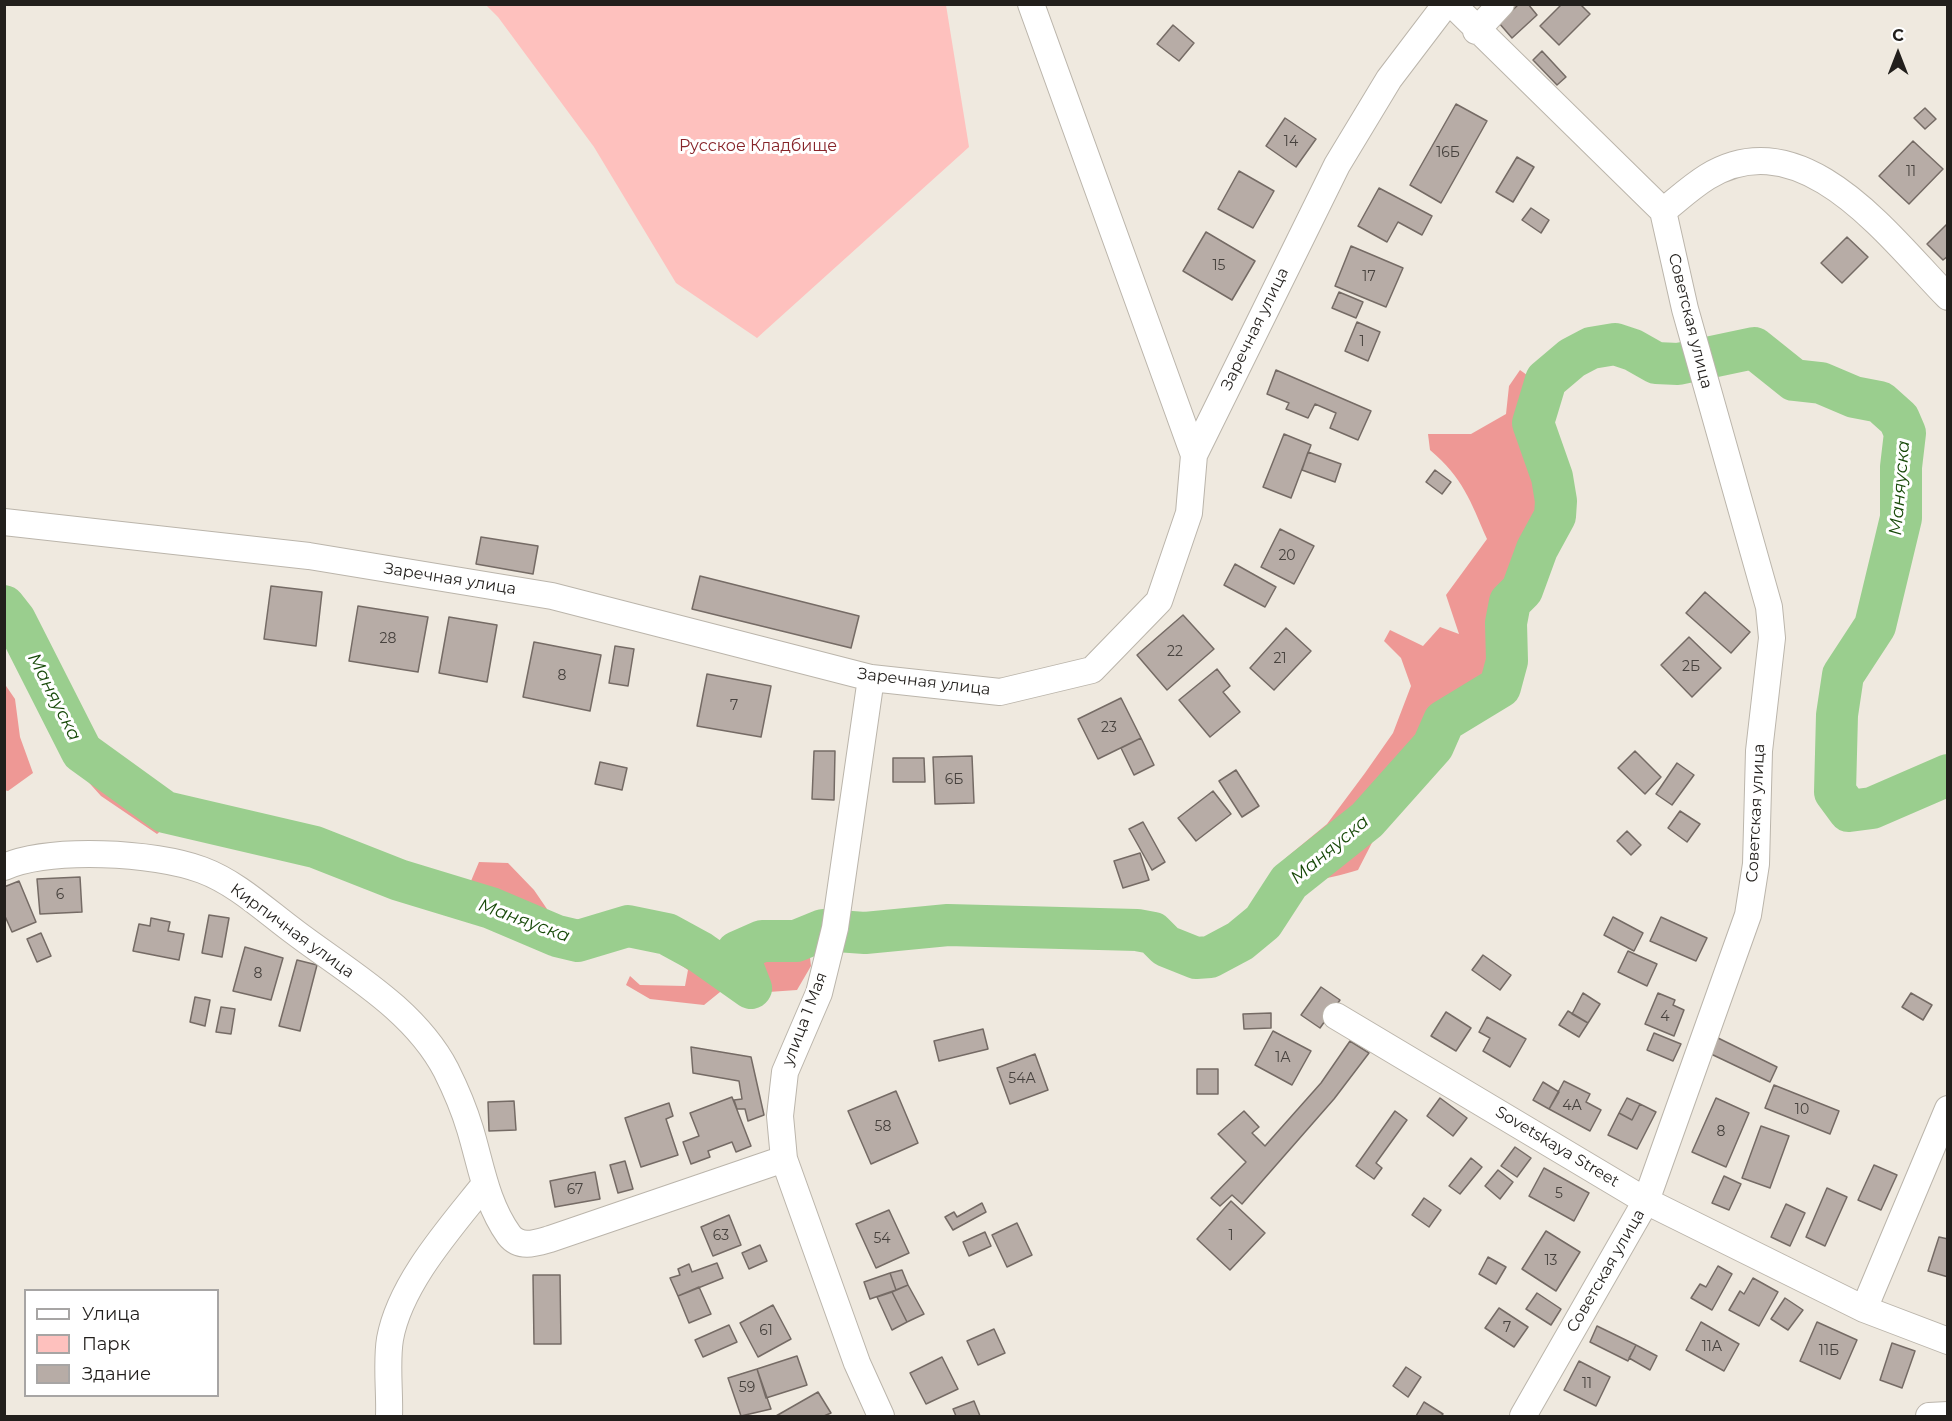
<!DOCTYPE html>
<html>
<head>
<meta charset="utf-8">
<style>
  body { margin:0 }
  #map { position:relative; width:1952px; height:1421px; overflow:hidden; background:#efe9df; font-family:Montserrat,sans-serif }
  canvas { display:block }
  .frame { position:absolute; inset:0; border:6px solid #221f1c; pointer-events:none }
  .legend { position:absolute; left:24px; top:1289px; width:195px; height:108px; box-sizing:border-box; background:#fff; border:2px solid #a7a5a4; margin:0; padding:8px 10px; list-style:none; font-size:18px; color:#221f1c }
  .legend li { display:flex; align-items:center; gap:12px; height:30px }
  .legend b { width:30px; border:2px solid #a7a5a4 }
  .north { position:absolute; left:1868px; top:24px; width:60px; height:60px; -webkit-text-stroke:4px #fff; paint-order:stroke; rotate:0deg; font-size:16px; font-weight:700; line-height:24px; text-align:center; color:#221f1c }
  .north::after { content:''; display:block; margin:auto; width:21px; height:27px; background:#221f1c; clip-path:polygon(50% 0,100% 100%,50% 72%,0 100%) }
</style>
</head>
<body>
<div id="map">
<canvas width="1952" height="1421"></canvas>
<div class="frame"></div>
<ul class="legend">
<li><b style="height:8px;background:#fff"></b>Улица</li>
<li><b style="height:16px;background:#fec1be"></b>Парк</li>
<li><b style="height:16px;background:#b7aca6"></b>Здание</li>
</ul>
<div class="north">С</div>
</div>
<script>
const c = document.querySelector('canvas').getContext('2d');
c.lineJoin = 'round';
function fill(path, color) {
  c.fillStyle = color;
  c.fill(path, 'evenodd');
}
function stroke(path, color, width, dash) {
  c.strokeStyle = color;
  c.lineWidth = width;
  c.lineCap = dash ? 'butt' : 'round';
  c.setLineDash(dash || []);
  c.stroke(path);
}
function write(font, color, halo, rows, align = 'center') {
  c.font = font + ' Montserrat,sans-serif';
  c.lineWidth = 6;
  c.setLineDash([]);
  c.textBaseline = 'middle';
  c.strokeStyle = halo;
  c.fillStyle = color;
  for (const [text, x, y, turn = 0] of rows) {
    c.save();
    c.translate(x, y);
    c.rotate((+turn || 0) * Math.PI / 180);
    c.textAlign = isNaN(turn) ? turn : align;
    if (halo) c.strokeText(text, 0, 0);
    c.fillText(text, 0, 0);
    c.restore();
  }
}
const green = new Path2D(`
  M486,5H946L969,147L757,338L676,283L594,147L498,17Z`);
const forest = new Path2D(`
  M1520,370L1538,383L1542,390L1527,432L1545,491L1544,523L1501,672L1376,835L1358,870C1333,877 1298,889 1276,871L1287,857L1327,824L1365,773L1393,733L1411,686L1401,658L1384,641L1390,630L1423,646L1440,627L1459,634L1446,595L1487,539C1470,500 1463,478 1430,450L1428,434H1471L1506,414L1509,386Z
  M4,601L9,603L41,641L57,689L139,787L174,820L157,834L101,796L65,756L5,641Z
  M4,683L15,699L20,737L33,773L8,791L4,790Z
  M479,862L508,863L534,890L547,909L533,934C501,931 485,928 460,907Z
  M774,947L809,949L811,966L797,990L754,993L725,988L704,1005L650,999L626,985L630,976L640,985L685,986L688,970L675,961L668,951L705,963L731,977L749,973L735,960L753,949Z`);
const river = new Path2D(`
  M4,606L15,620L82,752L165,812L315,847L399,880L491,908L557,936L578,941L628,926L667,934L700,952L751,988L737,952L762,941H796L823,930L865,933L948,925L1137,930L1153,933L1166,946L1196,958L1210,957L1240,941L1263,922L1289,882L1367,820L1433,746L1444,721L1500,687L1507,661L1506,623L1510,602L1522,590L1537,549L1555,516L1556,501L1552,477L1533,423L1546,380L1572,358L1591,348L1615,344L1633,350L1656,363L1678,364L1754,348L1794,380L1821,383L1854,397L1880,402L1899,419L1905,433L1901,467V518L1875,626L1843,675L1837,715L1835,792L1849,811L1872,808L1948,775`);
const building = new Path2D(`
  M1519,4H1528L1537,15L1512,38L1499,23Z
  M1562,4H1580L1590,14L1559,45L1540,26Z
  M1173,25L1194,43L1179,61L1157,44Z
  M1542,51L1566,77L1557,85L1533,60Z
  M1456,104L1487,121L1441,203L1410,185Z
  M1925,108L1936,119L1925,129L1914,118Z
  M1285,118L1316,139L1296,167L1266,146Z
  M1913,141L1943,169L1909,204L1879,176Z
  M1517,157L1534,167L1513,202L1496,192Z
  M1239,171L1274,191L1253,228L1218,209Z
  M1379,188L1432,216L1422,235L1398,222L1387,242L1358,226Z
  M1531,208L1549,220L1541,233L1522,220Z
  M1948,223V256L1943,260L1927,244Z
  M1206,232L1255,261L1232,300L1183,271Z
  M1847,237L1868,257L1842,283L1821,263Z
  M1351,246L1403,268L1386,307L1335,286Z
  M1339,292L1363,302L1356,318L1332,308Z
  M1357,322L1380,332L1368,361L1345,351Z
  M1276,370L1371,411L1358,440L1330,428L1336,413L1315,404L1308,418L1286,409L1289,403L1267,394Z
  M1284,434L1311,445L1291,498L1263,487Z
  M1308,452L1341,464L1335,482L1302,470Z
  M1435,470L1451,482L1442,494L1426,482Z
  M1280,529L1314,546L1294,584L1261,567Z
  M481,537L538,546L533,574L476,564Z
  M1235,564L1276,587L1265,607L1224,585Z
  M700,576L859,616L851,648L692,609Z
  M271,586L322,592L316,646L264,639Z
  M1705,592L1750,632L1731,653L1686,613Z
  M358,606L428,617L418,672L349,661Z
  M1183,615L1214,649L1167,690L1137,655Z
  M449,617L497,625L487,682L439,673Z
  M1286,628L1311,651L1274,690L1250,668Z
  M1689,637L1721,668L1692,697L1661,665Z
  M534,642L601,655L590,711L523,697Z
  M615,646L634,649L628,686L609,683Z
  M1217,669L1230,686L1223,692L1240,712L1210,737L1179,700Z
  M707,674L771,686L761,737L697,726Z
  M1121,698L1141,738L1098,759L1078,719Z
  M1141,738L1154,765L1134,775L1121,748Z
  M814,751H835L834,800L812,799Z
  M1635,751L1661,777L1645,794L1618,768Z
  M972,756L974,803L935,804L933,757Z
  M893,758H924L925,782H893Z
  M600,762L627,768L622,790L595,784Z
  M1677,763L1694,775L1672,805L1656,794Z
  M1236,770L1259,806L1242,817L1219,781Z
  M1213,791L1231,814L1196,841L1178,818Z
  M1680,811L1700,824L1687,842L1668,828Z
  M1143,822L1165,862L1152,870L1129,829Z
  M1627,831L1641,845L1631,855L1617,841Z
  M1140,853L1149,880L1123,888L1114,861Z
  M80,877L82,912L40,914L37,879Z
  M19,881L36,922L12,932L4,914V887Z
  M209,915L229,918L222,957L202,953Z
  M1613,917L1643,933L1634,951L1604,935Z
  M1661,917L1707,938L1696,961L1650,941Z
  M151,918L170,922L168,931L184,934L179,960L133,951L139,924L150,926Z
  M41,933L51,956L37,962L27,939Z
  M245,947L283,958L271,1000L233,991Z
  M1628,951L1657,964L1647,986L1618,972Z
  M1483,955L1511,975L1500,990L1472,970Z
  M297,960L317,965L300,1031L279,1026Z
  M1321,987L1340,1000L1320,1028L1301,1015Z
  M1583,993L1600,1004L1588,1023L1572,1014Z
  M1658,993L1675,1000L1673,1005L1684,1010L1674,1036L1645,1024Z
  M1911,993L1932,1005L1923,1020L1902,1007Z
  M195,997L210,1000L205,1026L190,1022Z
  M221,1007L235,1009L231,1034L216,1032Z
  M1568,1011L1588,1023L1579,1037L1559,1025Z
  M1446,1012L1471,1028L1456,1051L1431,1036Z
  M1271,1013V1028L1244,1029L1243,1014Z
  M1487,1017L1526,1039L1510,1067L1483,1051L1490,1038L1479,1032Z
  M983,1029L988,1049L939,1061L934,1041Z
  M1273,1031L1311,1051L1292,1085L1255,1065Z
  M1654,1033L1681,1044L1673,1061L1647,1050Z
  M1718,1038L1777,1067L1770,1082L1711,1054Z
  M1350,1041L1369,1053L1334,1099L1242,1204L1232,1195L1220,1206L1211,1198L1246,1162L1218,1134L1244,1111L1259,1127L1252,1133L1265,1146L1321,1083Z
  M691,1047L751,1057L764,1115L748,1121L745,1109H737L734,1100L742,1099L739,1081L693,1073Z
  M1035,1054L1048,1090L1010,1104L997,1068Z
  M1197,1069H1218V1094H1197Z
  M1564,1081L1590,1094L1586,1102L1601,1110L1590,1131L1549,1109Z
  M1543,1082L1559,1092L1549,1109L1533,1100Z
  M1774,1085L1839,1111L1830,1134L1765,1108Z
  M896,1091L918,1143L871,1164L848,1111Z
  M732,1097L751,1146L736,1152L732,1142L708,1151L710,1157L691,1164L683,1142L699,1136L690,1113Z
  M1440,1098L1467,1118L1453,1136L1427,1116Z
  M1627,1098L1640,1104L1632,1120L1619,1113Z
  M1716,1098L1749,1113L1726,1167L1692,1152Z
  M514,1101L516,1130L489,1131L488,1102Z
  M669,1103L673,1116L666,1119L678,1155L641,1167L625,1118Z
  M1640,1104L1656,1112L1637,1149L1608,1135L1619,1113L1632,1120Z
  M1395,1111L1407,1120L1376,1163L1382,1168L1374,1179L1356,1166Z
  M1761,1126L1789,1136L1770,1188L1742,1178Z
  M1515,1147L1531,1158L1517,1177L1501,1166Z
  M1471,1158L1482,1167L1460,1194L1449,1186Z
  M625,1161L633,1189L618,1193L610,1165Z
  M1874,1165L1897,1175L1881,1210L1858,1200Z
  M1544,1168L1589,1193L1574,1221L1529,1196Z
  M1498,1170L1513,1182L1500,1199L1485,1186Z
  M595,1172L600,1199L555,1207L550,1181Z
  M1724,1176L1741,1184L1729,1210L1712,1203Z
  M1827,1188L1847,1197L1825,1246L1806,1237Z
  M1424,1198L1441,1210L1429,1227L1412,1215Z
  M1231,1201L1265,1233L1230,1270L1197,1239Z
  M982,1203L986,1212L953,1230L945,1217L954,1212L957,1217Z
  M1786,1204L1805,1213L1790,1246L1771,1237Z
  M889,1210L909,1253L876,1268L856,1224Z
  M729,1215L741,1245L713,1256L701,1227Z
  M1017,1223L1032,1255L1007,1267L992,1235Z
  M1546,1231L1580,1252L1556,1291L1522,1269Z
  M985,1232L991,1246L969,1256L963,1242Z
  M1939,1237L1948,1239V1277L1928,1271Z
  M760,1245L767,1261L749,1269L742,1253Z
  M1488,1257L1506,1267L1496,1284L1479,1274Z
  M717,1263L723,1278L678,1296L670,1278L680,1275L678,1269L689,1264L692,1272Z
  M1718,1266L1732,1274L1712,1310L1691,1298L1700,1284L1706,1287Z
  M902,1270L908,1285L896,1290L890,1273Z
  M890,1273L896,1290L870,1299L864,1282Z
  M533,1275H560L561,1344H534Z
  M1753,1278L1778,1292L1759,1326L1729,1310L1740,1291L1744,1294Z
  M908,1285L924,1314L907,1322L892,1292Z
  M699,1287L711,1314L689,1323L678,1296Z
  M892,1292L907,1322L892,1330L877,1297Z
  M1537,1293L1561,1309L1551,1325L1526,1309Z
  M1785,1298L1803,1310L1788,1330L1771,1319Z
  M773,1305L791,1339L758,1357L740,1323Z
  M1499,1308L1528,1327L1514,1347L1485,1328Z
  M1701,1322L1739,1344L1724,1371L1686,1350Z
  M1817,1322L1857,1340L1840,1379L1800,1361Z
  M729,1325L737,1342L703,1357L695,1340Z
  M1597,1326L1636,1345L1628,1361L1590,1342Z
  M994,1329L1005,1353L978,1365L967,1341Z
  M1892,1343L1915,1351L1902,1388L1880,1380Z
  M1636,1345L1657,1356L1650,1370L1629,1358Z
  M797,1356L807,1385L766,1398L757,1369Z
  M942,1357L958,1389L926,1404L910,1373Z
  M1579,1361L1610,1377L1596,1406L1564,1390Z
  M1406,1367L1421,1377L1408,1397L1393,1386Z
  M757,1369L771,1409L741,1416L728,1378Z
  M818,1392L831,1413L824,1416H776Z
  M974,1401L980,1416H956L953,1409Z
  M1424,1402L1443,1414L1441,1416H1416Z`);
const minor = new Path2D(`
  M1031,4L1194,455
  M1452,4L1663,211C1677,200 1691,187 1707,177C1803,118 1889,237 1948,297
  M1476,31L1501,4
  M4,522L309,556L552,596L871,678L1000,692L1092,670L1159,601L1189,513L1194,455L1337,165L1389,79L1446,4
  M871,678L835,928L819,993L785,1072L780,1116L784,1159L857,1363L881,1416
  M4,867C51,847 154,852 202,870C237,883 266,911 296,933C349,973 414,1009 446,1070C455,1088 464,1109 470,1129C481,1165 486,1203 509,1235C520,1249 536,1243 550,1239L784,1159
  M1336,1016L1646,1201L1864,1309L1948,1341
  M1864,1309L1948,1109
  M389,1416C390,1392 386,1363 390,1339C400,1283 451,1227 485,1184
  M1523,1416L1646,1201L1748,915L1756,864L1759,751L1772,638L1769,607L1685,309L1663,211
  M1929,1416L1948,1415`);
const numberNames = [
  ["14",1291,142],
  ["16Б",1448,153],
  ["11",1911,172],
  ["15",1219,266],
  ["17",1369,277],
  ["1",1362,342],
  ["20",1287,556],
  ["28",388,639],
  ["22",1175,652],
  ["21",1280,659],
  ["2Б",1691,667],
  ["8",562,676],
  ["7",734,706],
  ["23",1109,728],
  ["6Б",954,780],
  ["6",60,895],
  ["8",258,974],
  ["4",1665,1017],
  ["1А",1283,1058],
  ["54А",1022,1079],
  ["4А",1572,1106],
  ["10",1802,1110],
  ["58",883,1127],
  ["8",1721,1132],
  ["67",575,1190],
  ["5",1559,1194],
  ["63",721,1236],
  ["1",1231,1236],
  ["54",882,1239],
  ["13",1551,1261],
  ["7",1507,1328],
  ["61",766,1331],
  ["11А",1712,1347],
  ["11Б",1829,1351],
  ["11",1587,1384],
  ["59",747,1388]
];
const parkNames = [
  ["Русское Кладбище",758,146]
];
const streetNames = [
  ["Советская улица",1690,321,76],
  ["Заречная улица",1255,329,-64],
  ["Заречная улица",450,579,9],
  ["Заречная улица",924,682,7],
  ["Советская улица",1756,813,-87],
  ["Кирпичная улица",292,931,36],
  ["улица 1 Мая",805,1019,-69],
  ["Sovetskaya Street",1557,1147,31],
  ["Советская улица",1606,1271,-60]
];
const waterNames = [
  ["Маняуска",1900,488,-85],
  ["Маняуска",54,697,63],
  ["Маняуска",1330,850,-40],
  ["Маняуска",524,921,20]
];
fill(green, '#fec1be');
fill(forest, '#ee9895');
stroke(river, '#9ace8e', 42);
fill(building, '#b7aca6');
stroke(building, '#756b65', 1.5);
stroke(minor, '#bbb5ab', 28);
stroke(minor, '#fff', 26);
write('14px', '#47423e', null, numberNames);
write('16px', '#872429', '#fff', parkNames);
write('16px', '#221f1c', '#fff', streetNames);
write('italic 18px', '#174908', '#fff', waterNames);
</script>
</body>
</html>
